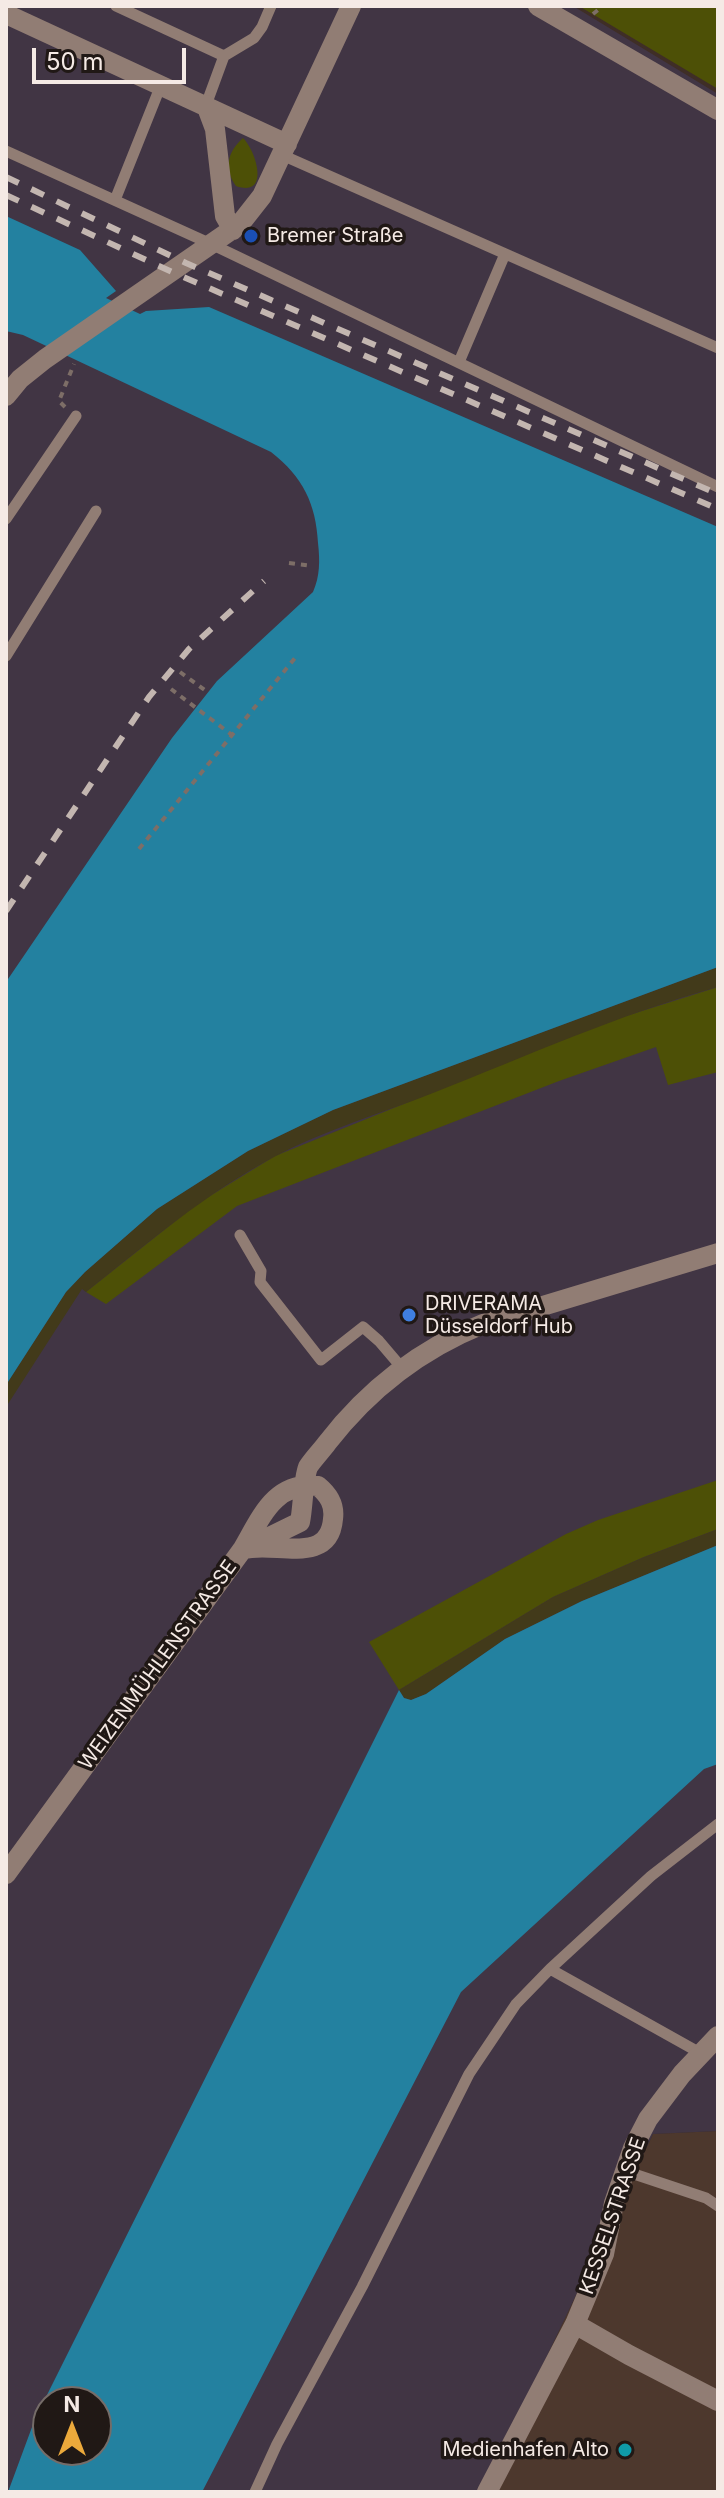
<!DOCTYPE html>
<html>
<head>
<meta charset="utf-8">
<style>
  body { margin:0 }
  #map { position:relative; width:724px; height:2498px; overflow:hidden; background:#3f2e26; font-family:Inter,sans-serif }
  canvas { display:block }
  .frame { position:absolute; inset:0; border:8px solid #f5eae5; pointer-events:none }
  .north { position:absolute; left:32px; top:2386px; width:80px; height:80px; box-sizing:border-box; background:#201815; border:2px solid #756c68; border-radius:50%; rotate:0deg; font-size:22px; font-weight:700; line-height:32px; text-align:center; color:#f5eae5 }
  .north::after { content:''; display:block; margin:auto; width:28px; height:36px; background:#eca93b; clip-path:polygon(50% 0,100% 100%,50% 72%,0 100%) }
  .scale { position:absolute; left:32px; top:48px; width:154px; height:36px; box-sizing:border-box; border:4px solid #f5eae5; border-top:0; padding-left:10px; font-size:24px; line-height:28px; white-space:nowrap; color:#f5eae5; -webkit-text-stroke:6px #201815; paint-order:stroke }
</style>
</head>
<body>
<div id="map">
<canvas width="724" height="2498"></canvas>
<div class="frame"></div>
<div class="north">N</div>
<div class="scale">50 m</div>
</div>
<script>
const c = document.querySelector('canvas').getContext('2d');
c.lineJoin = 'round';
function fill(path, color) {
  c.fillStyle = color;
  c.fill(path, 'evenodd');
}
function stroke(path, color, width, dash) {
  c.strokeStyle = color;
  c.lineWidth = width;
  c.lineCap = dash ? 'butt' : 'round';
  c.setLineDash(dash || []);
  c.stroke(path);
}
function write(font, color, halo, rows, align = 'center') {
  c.font = font + ' Inter,sans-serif';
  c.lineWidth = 7;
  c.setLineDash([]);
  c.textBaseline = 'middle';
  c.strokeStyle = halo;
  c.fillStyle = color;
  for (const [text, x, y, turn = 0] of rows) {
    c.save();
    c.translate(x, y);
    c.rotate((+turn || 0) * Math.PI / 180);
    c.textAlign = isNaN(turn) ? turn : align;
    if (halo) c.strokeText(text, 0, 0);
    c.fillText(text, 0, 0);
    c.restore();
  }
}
const built = new Path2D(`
  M718,2131V2492H482L653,2134Z`);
const industrial = new Path2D(`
  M6,6H573L718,94V2131L653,2134L482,2492H6ZM48,2402H96V2450H48Z`);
const green = new Path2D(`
  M579,6H718V89Z
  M243,138C257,152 270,198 236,186C224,169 227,152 243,138Z
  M718,987V1072L668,1085L656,1047L559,1081L237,1206L106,1304L86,1292L197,1204L275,1156L604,1023Z
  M718,1480V1529L644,1557L553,1597L399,1690L369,1642L566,1534L598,1520Z`);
const sand = new Path2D(`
  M718,967V987C620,1014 527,1056 433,1093C380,1114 324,1130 274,1157C206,1193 147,1244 86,1292L82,1289L6,1407V1385L66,1292L85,1272L157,1209L248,1151L333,1110Z
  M718,1529V1545L582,1601L505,1639L426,1694L411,1700L404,1698L399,1690L553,1597L644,1557Z`);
const water = new Path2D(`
  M6,216L80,250L116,291L106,298L140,314L146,311L209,307L718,527V967L333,1110L248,1151L157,1209L85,1272L66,1292L6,1385V982L172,738L217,681L313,592C320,576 320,561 318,543C316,504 303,477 271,452L23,335L6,331Z
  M718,1545V1764L704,1769L461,1992L202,2492H8L35,2419L399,1690L404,1698L411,1700L426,1694L505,1639L582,1601ZM48,2402H96V2450H48Z`);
const path = new Path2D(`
  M593,14L603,6
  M65,407L59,401L74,364
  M289,563L312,566
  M180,672L206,691
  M171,689L232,735
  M139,849L295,658`);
const lane = new Path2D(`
  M116,6L224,56
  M206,105L224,56L254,38L262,27L271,6
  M6,151L211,244L718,487
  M282,155L718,348
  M115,200L161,85
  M459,362L505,254
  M6,519L76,416
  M6,656L96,511
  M240,1235L261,1271L260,1282L321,1360L363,1327L379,1341L402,1368
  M702,2054L550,1969L651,1876L718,1824
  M625,2171L706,2198L718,2206
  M255,2492L277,2444L362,2287L469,2074L516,2004L550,1969`);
const street = new Path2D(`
  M538,6L718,110
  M6,14L287,144
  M206,105L215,129L225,216L233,230
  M6,396L20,379L45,359L240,224L262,196L351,6
  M253,1545L300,1522C303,1508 303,1480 308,1467C313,1459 322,1450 327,1443C368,1390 421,1349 483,1324L718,1253
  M6,1874L242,1550C261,1518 274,1481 318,1486C329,1495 335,1505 333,1519C329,1568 270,1539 242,1550
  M575,2324L629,2355L718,2401
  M487,2492L575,2324L604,2254L614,2203L633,2148L648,2119L682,2074L718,2036`);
const rail = new Path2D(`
  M6,177L186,263L718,494
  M6,195L172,272L718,509
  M6,911L149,697L189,649L264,581`);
const markers = [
  [251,236,8,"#1a4fb4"],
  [409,1315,8,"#3f7fe0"],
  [625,2450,8,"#0f9aa8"]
];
const poiNames = [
  ["Bremer Straße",267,236],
  ["DRIVERAMA",425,1304],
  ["Düsseldorf Hub",425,1327],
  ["Medienhafen Alto",609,2450,"right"]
];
const streetNames = [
  ["WEIZENMÜHLENSTRASSE",158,1665,-54],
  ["KESSELSTRASSE",613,2216,-71]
];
fill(built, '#4d382d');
fill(industrial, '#413544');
fill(green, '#4d5006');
fill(sand, '#423a1a');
fill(water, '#2381a0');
stroke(path, '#7d6e67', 4, [6, 6]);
stroke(lane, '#917d74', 11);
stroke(street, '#917d74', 20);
stroke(rail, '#c3b6b0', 6, [14, 14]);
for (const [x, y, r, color] of markers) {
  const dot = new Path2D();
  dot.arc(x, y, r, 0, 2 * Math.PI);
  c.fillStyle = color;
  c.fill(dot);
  stroke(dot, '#201815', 3);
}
write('20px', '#f5eae5', '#201815', poiNames, 'left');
write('20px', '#f5eae5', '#201815', streetNames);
</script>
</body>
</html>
